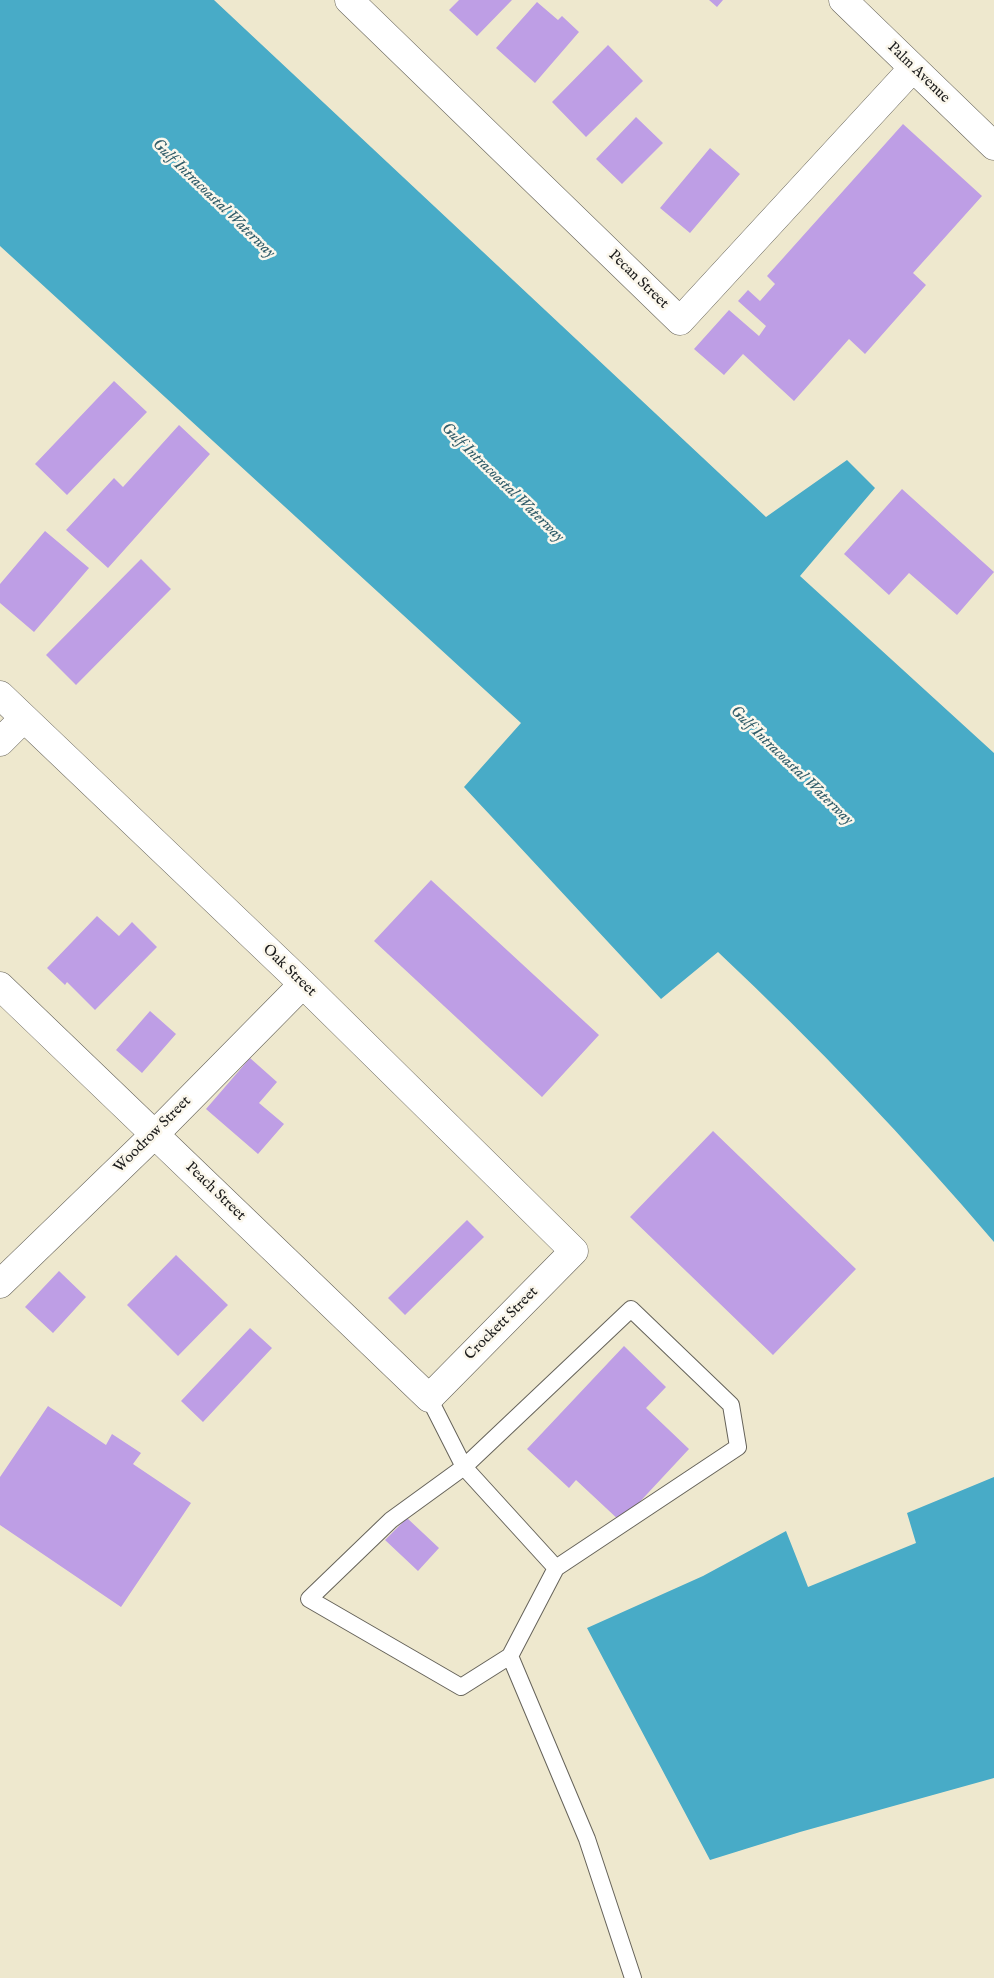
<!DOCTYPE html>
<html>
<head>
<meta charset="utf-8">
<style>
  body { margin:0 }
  canvas { display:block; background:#eee8ce }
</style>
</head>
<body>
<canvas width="994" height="1978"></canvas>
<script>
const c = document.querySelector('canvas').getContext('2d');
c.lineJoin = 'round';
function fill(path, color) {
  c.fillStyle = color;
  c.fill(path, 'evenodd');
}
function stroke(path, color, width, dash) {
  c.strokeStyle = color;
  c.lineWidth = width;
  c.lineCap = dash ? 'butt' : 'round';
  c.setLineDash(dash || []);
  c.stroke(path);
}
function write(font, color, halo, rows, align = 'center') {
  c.font = font + ' "IM FELL English",serif';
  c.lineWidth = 5;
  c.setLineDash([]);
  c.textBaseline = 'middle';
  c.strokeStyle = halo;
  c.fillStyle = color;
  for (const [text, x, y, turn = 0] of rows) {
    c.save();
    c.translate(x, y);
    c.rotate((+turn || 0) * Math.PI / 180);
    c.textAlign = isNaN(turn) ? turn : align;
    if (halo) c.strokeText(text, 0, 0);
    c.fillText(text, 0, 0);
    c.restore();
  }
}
const water = new Path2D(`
  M0,0H214L766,517L847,460L875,488L800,576L994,753V1242C908,1141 815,1043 718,952L661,999L464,787L521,723L0,246Z
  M994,1477V1778L800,1832L710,1860L587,1628L703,1576L786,1531L808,1587L916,1543L907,1513Z`);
const building = new Path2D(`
  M459,0H512L477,36L449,10Z
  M709,0H723L717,7Z
  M537,2L558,20L562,16L579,32L535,83L496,48Z
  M608,45L643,81L586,137L552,102Z
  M636,117L663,143L622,184L596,159Z
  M903,124L982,196L913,273L926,285L865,354L849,339L794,401L743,354L724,375L694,349L729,310L759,336L766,326L738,301L748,290L760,301L775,284L767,276Z
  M710,148L740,174L690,233L660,208Z
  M114,381L147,412L67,495L35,464Z
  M179,425L210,454L108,568L66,530L114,478L123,487Z
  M902,489L994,572L957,615L909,573L889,595L844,554Z
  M45,531L89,568L34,632L0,603V584Z
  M141,559L171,589L76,685L46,655Z
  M431,880L599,1035L542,1097L374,941Z
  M97,916L119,936L132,922L157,947L95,1010L67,982L65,985L47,968Z
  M150,1011L176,1034L142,1073L116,1050Z
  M250,1058L277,1082L259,1103L284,1124L258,1154L206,1109Z
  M713,1131L856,1269L773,1355L630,1217Z
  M467,1220L484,1237L405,1315L388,1298Z
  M176,1255L228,1305L178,1356L127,1305Z
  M59,1271L86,1297L53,1333L25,1307Z
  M250,1328L272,1348L203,1422L181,1401Z
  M624,1346L666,1387L646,1408L689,1449L621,1522L576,1480L569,1488L527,1449Z
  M48,1406L106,1445L112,1434L141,1453L133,1464L191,1503L121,1607L0,1525V1477Z
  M407,1518L439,1548L418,1571L385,1540Z`);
const service = new Path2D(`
  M429,1398L464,1467L391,1520L309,1599L461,1687L510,1656
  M556,1568L464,1467L631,1309L731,1405L738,1447L556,1568L510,1656L587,1839L633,1978`);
const minor = new Path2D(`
  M349,0L680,321L913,68
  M843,0L994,146
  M0,695L303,984L574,1251L429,1398L0,986
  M0,742L24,718
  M0,1284L155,1134L303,984`);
const streetNames = [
  ["Palm Avenue",918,73,44],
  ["Pecan Street",638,280,44],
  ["Oak Street",289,971,44],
  ["Woodrow Street",153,1135,-45],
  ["Peach Street",215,1192,44],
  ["Crockett Street",502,1324,-45]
];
const waterNames = [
  ["Gulf Intracoastal Waterway",213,199,44],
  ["Gulf Intracoastal Waterway",502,483,44],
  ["Gulf Intracoastal Waterway",791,766,44]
];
fill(water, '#48abc7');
fill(building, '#be9ee5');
stroke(service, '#66635a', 18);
stroke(minor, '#66635a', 29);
stroke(service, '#fff', 16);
stroke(minor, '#fff', 28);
write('15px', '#1c1c1c', '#fbf7ec', streetNames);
write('italic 16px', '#305c69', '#fbf7ec', waterNames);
</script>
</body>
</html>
